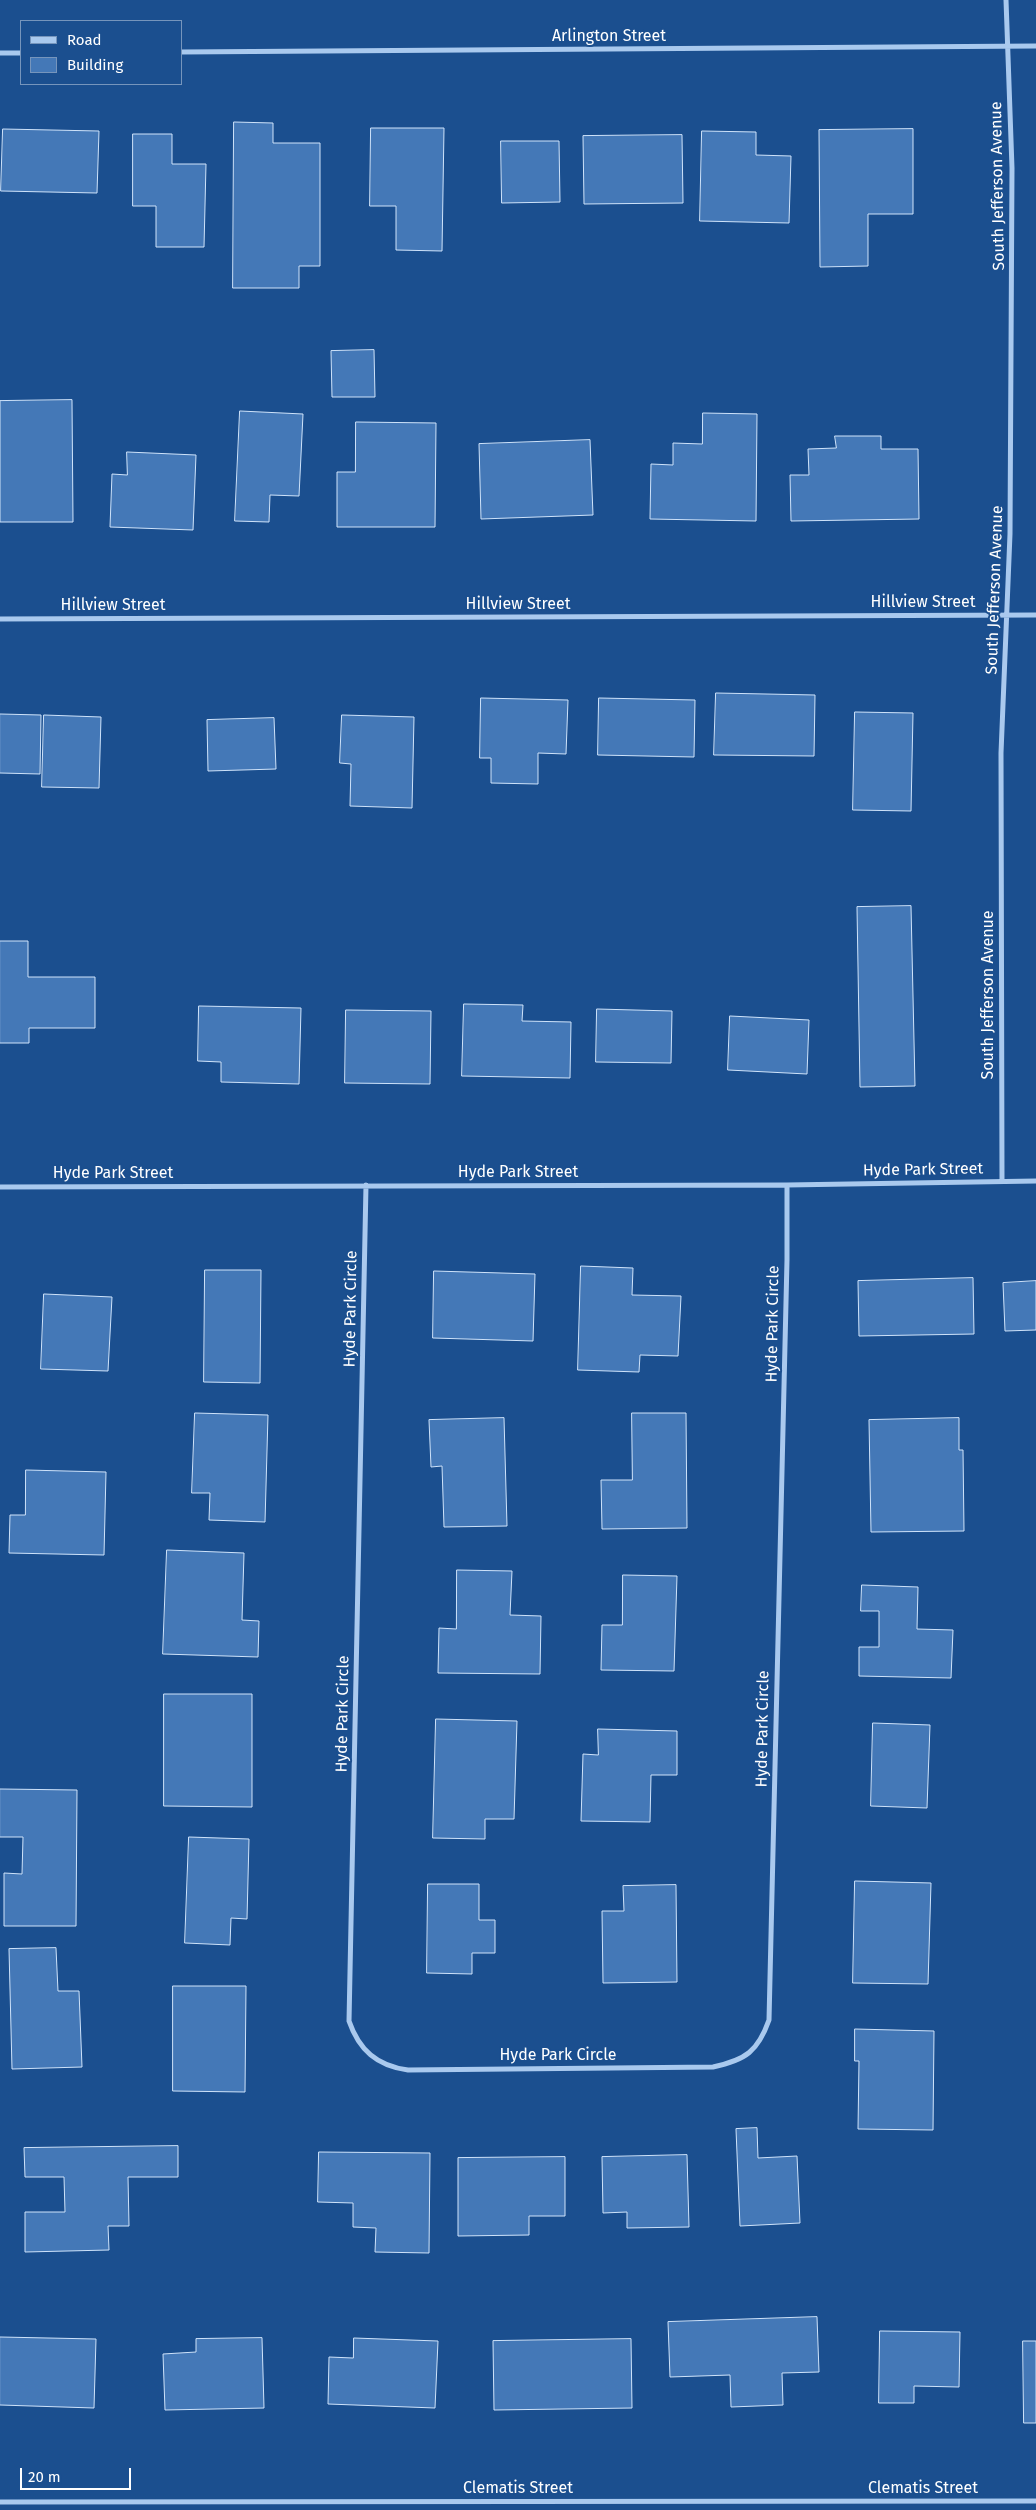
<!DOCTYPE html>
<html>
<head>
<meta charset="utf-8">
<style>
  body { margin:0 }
  #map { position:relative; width:1036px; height:2510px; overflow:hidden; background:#1b4f8f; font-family:"Fira Sans",sans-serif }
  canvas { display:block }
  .legend { position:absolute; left:20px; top:20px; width:162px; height:65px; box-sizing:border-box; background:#1b4f8f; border:1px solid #7695bc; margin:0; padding:6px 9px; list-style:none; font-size:15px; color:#fff }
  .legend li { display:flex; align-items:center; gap:10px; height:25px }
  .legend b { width:25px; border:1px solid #7695bc }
  .scale { position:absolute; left:20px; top:2468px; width:111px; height:22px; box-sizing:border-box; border:2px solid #fff; border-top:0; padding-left:6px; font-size:15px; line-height:18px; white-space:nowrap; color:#fff; -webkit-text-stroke:4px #1b4f8f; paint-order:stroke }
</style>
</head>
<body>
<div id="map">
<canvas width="1036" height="2510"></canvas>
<ul class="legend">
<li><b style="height:6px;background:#a9c9ee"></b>Road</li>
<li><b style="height:14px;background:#4478b7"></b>Building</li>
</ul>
<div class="scale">20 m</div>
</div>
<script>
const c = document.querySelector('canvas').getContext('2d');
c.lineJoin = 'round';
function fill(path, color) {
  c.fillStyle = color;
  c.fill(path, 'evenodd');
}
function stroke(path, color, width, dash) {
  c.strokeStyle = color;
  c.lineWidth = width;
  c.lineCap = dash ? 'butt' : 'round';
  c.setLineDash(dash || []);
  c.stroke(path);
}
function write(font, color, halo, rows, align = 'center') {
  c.font = font + ' "Fira Sans",sans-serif';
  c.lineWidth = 4;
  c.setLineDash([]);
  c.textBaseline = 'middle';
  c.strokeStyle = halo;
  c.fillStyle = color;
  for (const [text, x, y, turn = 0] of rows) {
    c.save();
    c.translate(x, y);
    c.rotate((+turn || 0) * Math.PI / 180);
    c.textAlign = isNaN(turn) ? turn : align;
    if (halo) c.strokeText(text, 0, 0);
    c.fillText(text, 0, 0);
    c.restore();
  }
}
const building = new Path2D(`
  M234,122L273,123V143H320V266H299V288H233Z
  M371,128H444L442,251L396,250V206H370Z
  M3,129L99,131L97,193L1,191Z
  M913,129V214H868V266L820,267L819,130Z
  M702,131L756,132V155L791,156L789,223L700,221Z
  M133,134H172V164H206L204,247H156V206H133Z
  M682,135L683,203L584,204L583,136Z
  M501,141H559L560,202L502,203Z
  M374,350L375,397H332L331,351Z
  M72,400L73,522H0V401Z
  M240,411L303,414L299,496L270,495L269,522L235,521Z
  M703,413L757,414L756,521L650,519L651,464L673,465V443L702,444Z
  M356,422L436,423L435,527H337V472H355Z
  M835,436H881V449H918L919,519L791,521L790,475H809L808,449L836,448Z
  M590,440L593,515L481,519L479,444Z
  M127,452L196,455L193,530L110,527L112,474L127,475Z
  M716,693L815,695L814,756L714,755Z
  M481,698L568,700L566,754L538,753V784L491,783V758H480Z
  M599,698L695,700L694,757L598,755Z
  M855,712L913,713L911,811L853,810Z
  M0,714L41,715L40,774L0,773Z
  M44,715L101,717L99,788L42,787Z
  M342,715L414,717L412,808L350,806L351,764L340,763Z
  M274,718L276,769L208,771L207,720Z
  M911,906L915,1086L860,1087L857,907Z
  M0,941H28V977H95V1028H29V1043H0Z
  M464,1004L523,1005L522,1021L571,1022L570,1078L462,1076Z
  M199,1006L301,1008L299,1084L221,1082V1062L198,1061Z
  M597,1009L672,1011L671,1063L596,1062Z
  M346,1010L431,1011L430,1084L345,1083Z
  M730,1016L809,1020L807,1074L728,1070Z
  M581,1266L633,1268L632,1295L681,1296L678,1356L640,1355L639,1372L578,1370Z
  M205,1270H261L260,1383L204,1382Z
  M434,1271L535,1274L533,1341L433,1338Z
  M973,1278L974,1334L859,1336L858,1281Z
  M1036,1281V1330L1005,1331L1003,1283Z
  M44,1294L112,1297L108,1371L41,1369Z
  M195,1413L268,1415L265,1522L209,1520L210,1493H192Z
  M632,1413H686L687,1528L602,1529L601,1480H632Z
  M504,1418L507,1526L444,1527L442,1466L431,1467L429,1420Z
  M959,1418V1450H963L964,1531L871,1532L869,1420Z
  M26,1470L106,1472L104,1555L9,1553L10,1515H25Z
  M167,1550L244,1553L242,1620L259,1621L258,1657L163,1654Z
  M457,1570L512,1571L510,1615L541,1616L540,1674L438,1673L439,1628L456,1629Z
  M623,1575L677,1576L674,1671L601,1670L602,1625H622Z
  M862,1585L918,1587L917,1629L953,1630L951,1678L859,1676V1647H879V1611H861Z
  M164,1694H252V1807L164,1806Z
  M436,1719L517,1721L514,1819H485V1839L433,1838Z
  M873,1723L930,1725L927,1808L871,1806Z
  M598,1729L677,1731V1775H651L650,1822L581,1821L583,1754L598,1755Z
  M0,1789L77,1790L76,1926H4V1873L22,1874L23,1837H0Z
  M189,1837L249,1839L247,1919L231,1918L230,1945L185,1943Z
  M855,1881L931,1883L928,1984L853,1983Z
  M428,1884H479V1920H495V1953H472V1974L427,1973Z
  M676,1885L677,1982L603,1983L602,1911H624L623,1886Z
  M56,1948L58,1991H79L82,2067L12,2069L9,1949Z
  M173,1986H246L245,2092L173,2091Z
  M855,2029L934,2031L933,2130L858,2129L859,2061H855Z
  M757,2128L758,2158L797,2156L800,2223L740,2226L736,2129Z
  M178,2146V2177H128L129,2226H108L109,2250L25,2252V2212H65L64,2177H25L24,2148Z
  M319,2152L430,2153L429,2253L375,2252L376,2228L353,2227V2203L318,2202Z
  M687,2155L689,2227L627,2228V2212L603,2213L602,2157Z
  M565,2157V2216H529V2235L458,2236V2158Z
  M817,2317L819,2372L782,2373L783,2405L731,2407L730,2375L670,2377L668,2322Z
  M880,2331L960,2332L959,2387L914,2386V2403H879Z
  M0,2337L96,2339L94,2408L0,2405Z
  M262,2338L264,2408L165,2410L163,2354L196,2352V2339Z
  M354,2338L438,2341L435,2408L328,2404L329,2357L353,2358Z
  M631,2339L632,2408L494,2410L493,2341Z
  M1023,2341H1036V2423H1024Z`);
const street = new Path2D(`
  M181,52L1036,46
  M0,53H21
  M0,619L1036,615
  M1002,1181L1001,753L1010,534L1012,168L1006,0
  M366,1185L349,2021C359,2050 377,2066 408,2070L713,2067C746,2060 758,2051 769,2020L787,1260V1185
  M0,1187L787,1185L1036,1181
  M0,2502L1036,2501`);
const streetNames = [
  ["Arlington Street",609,37],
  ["South Jefferson Avenue",998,186,-91],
  ["South Jefferson Avenue",995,590,-88],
  ["Hillview Street",923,603],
  ["Hillview Street",518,605],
  ["Hillview Street",113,606],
  ["South Jefferson Avenue",989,995,-90],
  ["Hyde Park Street",923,1170,-1],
  ["Hyde Park Street",518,1173],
  ["Hyde Park Street",113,1174],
  ["Hyde Park Circle",351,1309,-89],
  ["Hyde Park Circle",773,1324,-89],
  ["Hyde Park Circle",343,1714,-89],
  ["Hyde Park Circle",763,1729,-89],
  ["Hyde Park Circle",558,2056],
  ["Clematis Street",518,2489],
  ["Clematis Street",923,2489]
];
fill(building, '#4478b7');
stroke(building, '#cfe3fa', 1);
stroke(street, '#a9c9ee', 5);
write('16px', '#fff', '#1b4f8f', streetNames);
</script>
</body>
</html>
